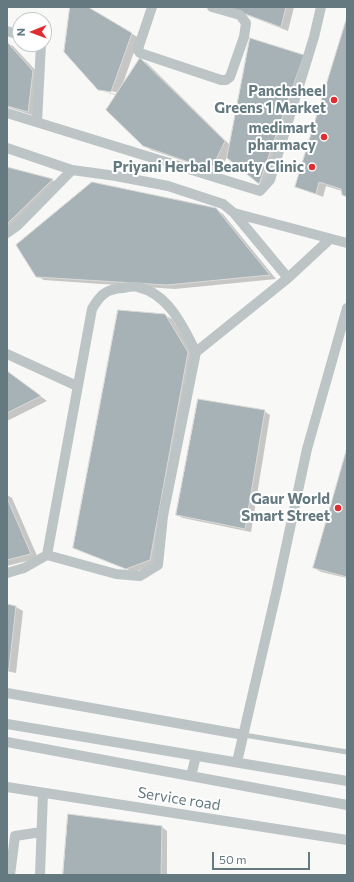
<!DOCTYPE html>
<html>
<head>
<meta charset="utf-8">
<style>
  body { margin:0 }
  #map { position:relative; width:354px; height:882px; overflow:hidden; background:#f8f8f6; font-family:Commissioner,sans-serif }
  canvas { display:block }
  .frame { position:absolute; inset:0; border:8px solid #647a80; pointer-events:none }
  .north { position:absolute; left:12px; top:12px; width:40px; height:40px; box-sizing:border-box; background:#fff; border:1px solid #c1cacc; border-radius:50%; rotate:269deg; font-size:11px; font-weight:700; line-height:16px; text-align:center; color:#647a80 }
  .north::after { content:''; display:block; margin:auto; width:14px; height:18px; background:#e02d31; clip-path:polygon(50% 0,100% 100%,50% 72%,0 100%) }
  .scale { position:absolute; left:212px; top:852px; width:98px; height:18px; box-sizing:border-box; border:2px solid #647a80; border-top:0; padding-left:5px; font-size:12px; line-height:14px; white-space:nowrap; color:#647a80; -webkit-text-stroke:3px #fff; paint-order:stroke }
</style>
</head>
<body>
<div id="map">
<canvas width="354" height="882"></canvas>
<div class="frame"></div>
<div class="north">N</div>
<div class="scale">50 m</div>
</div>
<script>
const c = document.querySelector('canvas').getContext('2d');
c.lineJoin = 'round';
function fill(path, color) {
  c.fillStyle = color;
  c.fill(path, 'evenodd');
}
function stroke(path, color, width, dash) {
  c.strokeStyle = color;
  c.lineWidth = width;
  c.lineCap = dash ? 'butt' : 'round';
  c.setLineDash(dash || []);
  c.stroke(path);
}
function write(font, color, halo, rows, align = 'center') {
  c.font = font + ' Commissioner,sans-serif';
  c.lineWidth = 4;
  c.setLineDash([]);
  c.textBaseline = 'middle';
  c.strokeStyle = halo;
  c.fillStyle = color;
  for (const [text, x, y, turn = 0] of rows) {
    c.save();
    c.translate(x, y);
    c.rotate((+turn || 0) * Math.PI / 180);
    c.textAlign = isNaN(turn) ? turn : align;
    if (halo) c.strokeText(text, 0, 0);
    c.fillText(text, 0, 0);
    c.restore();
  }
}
const shadow = new Path2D(`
  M71,7H87L139,38L122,86L140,59L147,63L230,145L304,56L266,187L227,157L219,173L151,150L144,145L117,95L103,92L116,94V92L99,89Z
  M226,7H294L288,31Z
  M347,21V196L342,191L326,186L323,197L296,186Z
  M7,43L13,46L40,75L35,116L7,107Z
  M7,168L52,180L59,184L7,235Z
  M215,209L223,214L276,279L175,289L44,280L37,276Z
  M164,315L172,319L195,356L157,564L134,572L74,548Z
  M7,371L47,401L7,421Z
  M264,411L270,415L251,532L183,518L177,515Z
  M347,451V578L321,572L314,568Z
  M7,495L12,498L38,558L7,566Z
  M7,605L16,607L23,611L16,673L7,671Z
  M162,827L167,831V875H64Z`);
const building = new Path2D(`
  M70,7H88L132,33L111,92L98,90L64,52Z
  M227,7H286L281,27Z
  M347,17V197L342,195L341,189L319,182L316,194L295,187Z
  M250,38L304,55L259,184L227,158Z
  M7,42L33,71L28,112L7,106Z
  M140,58L225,141L211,170L143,146L106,110Z
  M7,167L53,179L7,224Z
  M92,182L216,208L270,275L167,285L36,277L16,245Z
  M118,310L165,314L188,352L150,560L126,569L73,548Z
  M7,371L41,396L7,413Z
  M198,399L265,410L245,529L176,515Z
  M347,448V577L313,568Z
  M7,498L31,554L7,560Z
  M7,604L16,606L9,669H7Z
  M68,814L162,826L161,875H63Z`);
const service = new Path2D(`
  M244,735L347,752`);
const minor = new Path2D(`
  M152,7L139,46L138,50L140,53L221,80H226L230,77L244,37L246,23L240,15L212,7
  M7,31L20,35
  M7,113L260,191L270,180L314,37L321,7
  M37,122L41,44
  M7,148L72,170L116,176L168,186L223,204L234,213L288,278
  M234,213L347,243
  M7,233L17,226L72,170
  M7,354L77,386
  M47,555L92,309C100,295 106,289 123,288C128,287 134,286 138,287C169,294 183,327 196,352
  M7,573L24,568L47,555L116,574L140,576L158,565L163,516L196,352L288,278L330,239
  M7,693L244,735
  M7,724L347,781
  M7,742L347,805
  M237,762L277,589L307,449L347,308
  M191,776L196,756
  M7,787L347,840
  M10,875L15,836L41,832
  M40,875L43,793`);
const markers = [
  [334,100,4,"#e02d31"],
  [324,137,4,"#e02d31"],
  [312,167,4,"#e02d31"],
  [338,508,4,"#e02d31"]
];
const poiNames = [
  ["Panchsheel",326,91],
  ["Greens 1 Market",326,108],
  ["medimart",316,128],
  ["pharmacy",316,145],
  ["Priyani Herbal Beauty Clinic",304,167],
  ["Gaur World",330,499],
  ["Smart Street",330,516]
];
const streetNames = [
  ["Service road",179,799,9]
];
fill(shadow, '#0003');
fill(building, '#a6b2b5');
stroke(building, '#dad9d8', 1);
stroke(service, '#bdc4c6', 5);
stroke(minor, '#bdc4c6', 10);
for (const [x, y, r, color] of markers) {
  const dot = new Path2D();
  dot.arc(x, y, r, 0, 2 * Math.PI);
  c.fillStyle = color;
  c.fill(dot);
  stroke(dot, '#fff', 1.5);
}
write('bold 15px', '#647a80', '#fff', poiNames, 'right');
write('15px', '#647a80', '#fff', streetNames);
</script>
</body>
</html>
